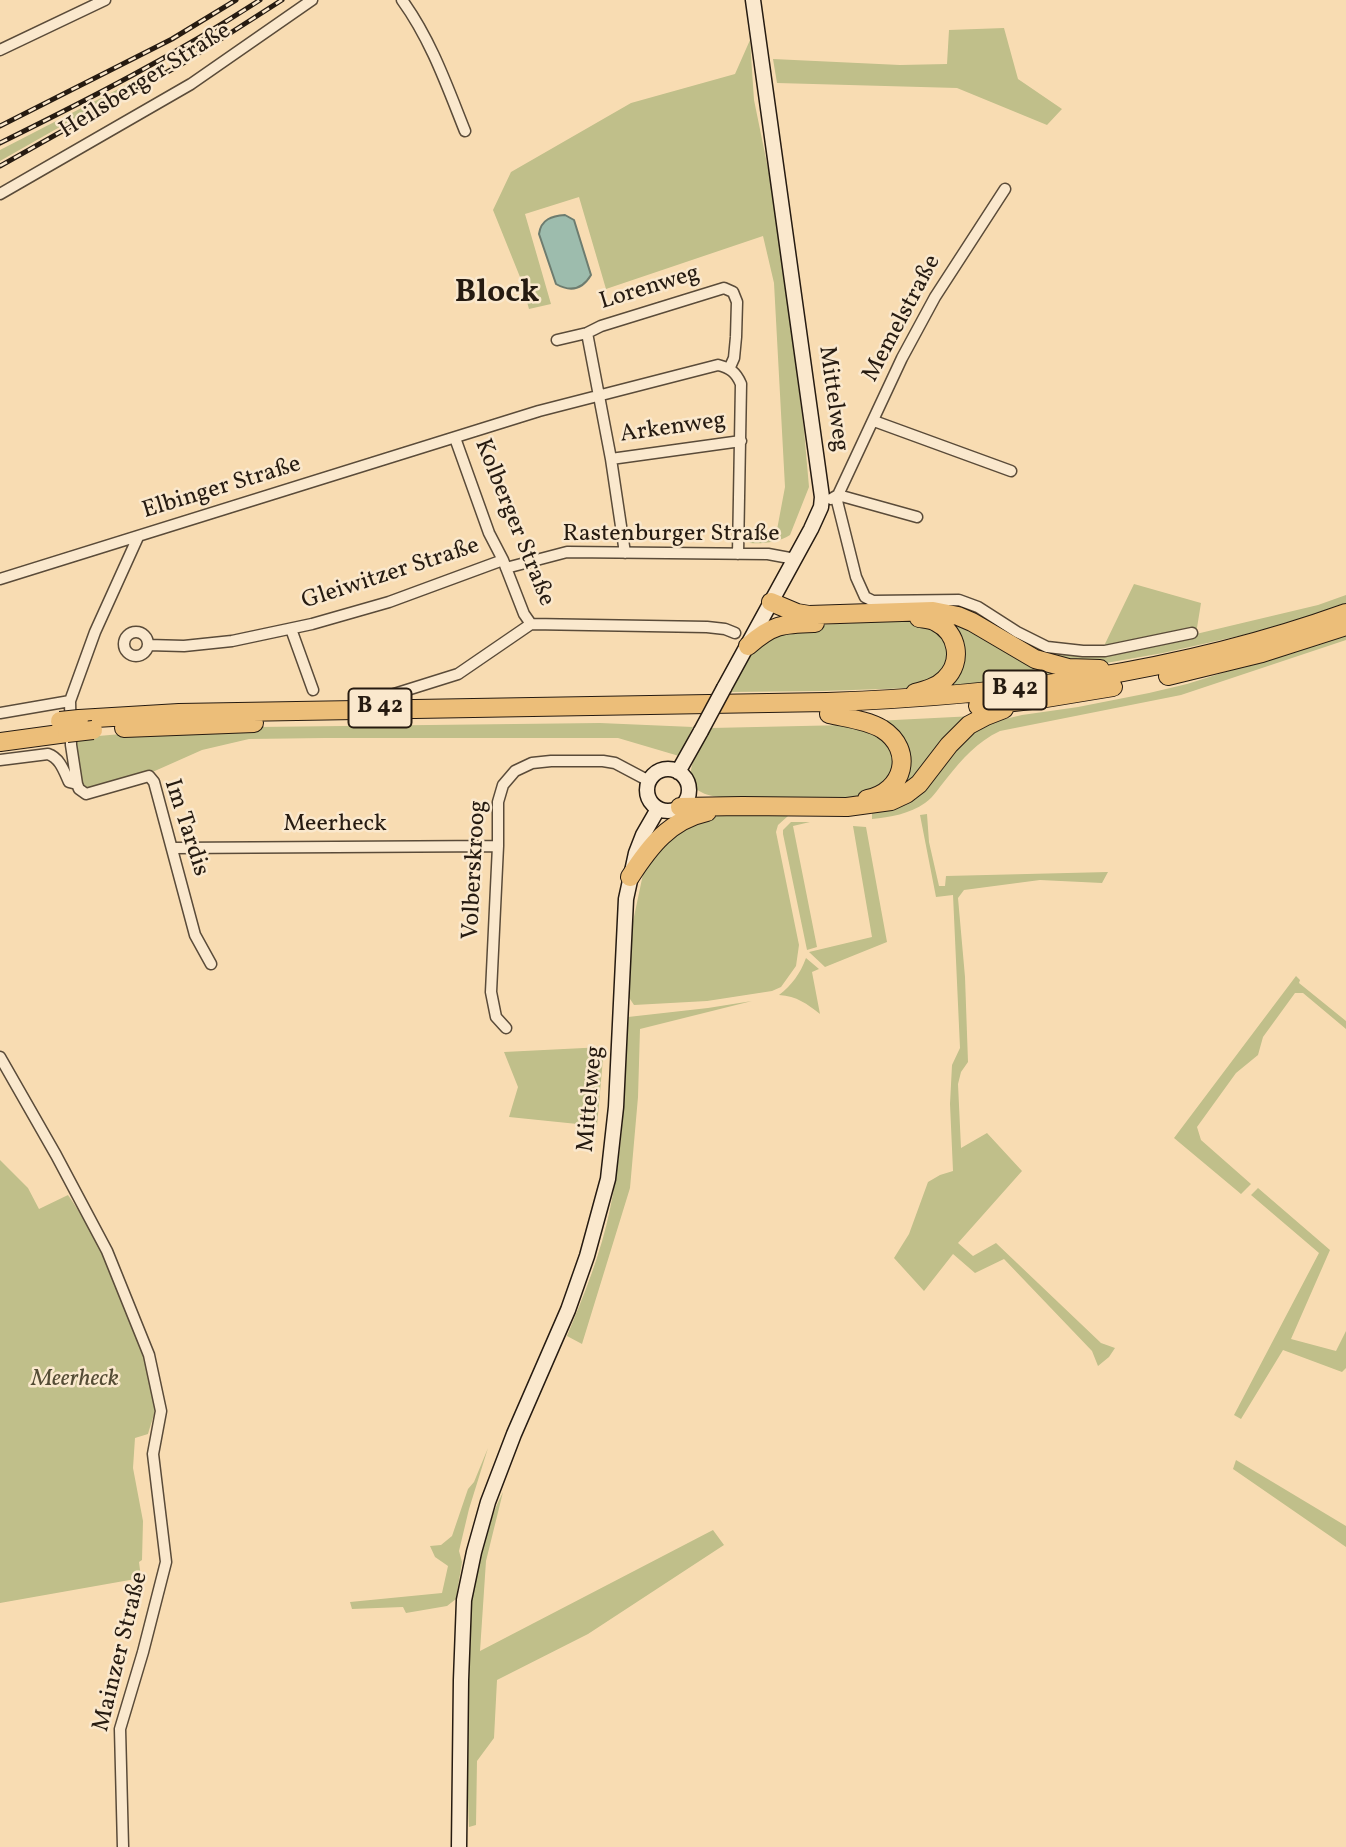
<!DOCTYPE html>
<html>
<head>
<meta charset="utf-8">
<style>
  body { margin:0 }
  canvas { display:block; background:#f8dcb2 }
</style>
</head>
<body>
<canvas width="1346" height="1847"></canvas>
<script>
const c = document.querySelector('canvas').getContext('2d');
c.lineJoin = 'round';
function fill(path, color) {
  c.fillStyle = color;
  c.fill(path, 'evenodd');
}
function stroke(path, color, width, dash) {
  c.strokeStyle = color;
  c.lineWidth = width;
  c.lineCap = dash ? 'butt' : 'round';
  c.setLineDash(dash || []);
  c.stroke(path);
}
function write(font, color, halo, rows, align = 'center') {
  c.font = font + ' Vollkorn,serif';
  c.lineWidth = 5;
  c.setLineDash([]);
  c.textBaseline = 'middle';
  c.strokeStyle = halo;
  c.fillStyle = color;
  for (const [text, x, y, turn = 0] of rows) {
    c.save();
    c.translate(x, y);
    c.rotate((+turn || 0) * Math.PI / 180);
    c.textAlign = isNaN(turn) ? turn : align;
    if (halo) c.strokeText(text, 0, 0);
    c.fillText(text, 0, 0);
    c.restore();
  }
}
const green = new Path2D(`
  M1004,28L1018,79L1062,109L1047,125L957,88L777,83L773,59L900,65L947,64L949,30Z
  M750,40L754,100L773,193L804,430L809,487L790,535C780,542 762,544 750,543L746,536L776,535L785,487L774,283L763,236L606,289L579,197L525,214L551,304L529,309L520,277L493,210L511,172L631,103L735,74Z
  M128,84L130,87L0,161V150Z
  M1134,584L1201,603L1196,634L1318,605L1346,595V607L1292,624L1163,653L1095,665L1062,662L1009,640L881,600L952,596L1047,645L1103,648Z
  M915,620L940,630L950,656L942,674L912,688L823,691L731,692L746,661L762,640L796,626Z
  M953,620L1067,674L940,688L951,679V627Z
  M1346,634V640L1181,695L1000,731C977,742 963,758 947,778C940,786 934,797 925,803C910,814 890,817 872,819V812L947,758L972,732L988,723L1022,715L1078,707L1149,693L1187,684Z
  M974,716L920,774L897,793L906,771L875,721Z
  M600,723L693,727L679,756L618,738H325L249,739L202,750L148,774L89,790L80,783L75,738L168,730L258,727Z
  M847,725L877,733L895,753L893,776L864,796L842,799L720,797C670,792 696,753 711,728Z
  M927,814L929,842L939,886H945L946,876L1108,872L1102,883L1040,880L964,890L958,898L965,977L968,1062L961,1072L958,1084L961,1148L987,1133L1022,1171L958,1243L973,1256L996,1243L1101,1343L1115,1348L1109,1357L1098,1366L1092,1351L1004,1259L975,1273L953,1254L924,1291L894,1258L909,1234L928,1182L940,1175L953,1171L950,1104L952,1065L960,1048L953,895L936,897L920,815Z
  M722,815L788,816L778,825L776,832L799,945L796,966L781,987L772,991L707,1001L634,1005L628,996L631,931L643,874L650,859L667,837L707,817Z
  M791,822H810L793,826L817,947L807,950L783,834V830Z
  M853,826L866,827L887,942L825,967L809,952L872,937Z
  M806,958L819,969L812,972L820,1014C807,1004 797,996 779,995C792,985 800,974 806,958Z
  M1296,976L1300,980L1299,983L1346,1021V1029L1303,993H1295L1263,1037L1258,1055L1236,1073L1197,1127L1201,1140L1251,1184L1241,1194L1174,1138Z
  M752,1001L640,1029L638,1097L630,1188L582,1344L567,1336C584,1295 601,1253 610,1209C624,1146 625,1081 628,1017L708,1008Z
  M604,1047L597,1126L509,1117L518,1087L504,1052Z
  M0,1160L28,1188L39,1209L68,1195C98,1237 118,1288 137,1336C144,1354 155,1378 156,1397C157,1409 151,1423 148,1434L135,1438L133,1468L143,1521L142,1560L139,1562L141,1578L0,1603Z
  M1258,1188L1330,1250L1291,1339L1336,1351L1346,1331V1368L1342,1372L1283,1350L1241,1419L1234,1415L1319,1253L1251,1195Z
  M488,1448L469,1509L459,1551L462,1562L456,1599L447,1606L406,1613L403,1607L352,1609L350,1602L442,1593L448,1566L435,1557L430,1546L441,1545L452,1536L468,1489L474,1482Z
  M1236,1460L1346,1526V1547L1233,1469Z
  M503,1492L486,1561L480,1651L713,1530L724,1545L588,1634L497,1680L494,1738L477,1761L476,1825L469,1827C467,1721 454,1589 503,1492Z`);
const water = new Path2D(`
  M565,215L574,220L591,275C582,290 570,292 556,284L539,234C541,219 552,216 565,215Z`);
const minor = new Path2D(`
  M402,0C431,40 447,86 465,131
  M0,50L105,0
  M0,194L191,84L312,0
  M587,333L611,459L625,553
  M557,340L587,333L601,326L724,288L733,292L737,302L736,337L734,358L730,367
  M874,421L1011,471
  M455,438L489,533L503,560L524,614L531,624
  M611,459L741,441
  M838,495L917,517
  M836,497L856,577L865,597L873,601L959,600L978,607L1017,632L1047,647L1083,651H1105L1192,633
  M831,499L838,495L902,358L935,297L1005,189
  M506,568L567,552L768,554L795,559
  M0,579L539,411L718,365C730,368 736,372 741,384L738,554
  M291,629L313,690
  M124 644a12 12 0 1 1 24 0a12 12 0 1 1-24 0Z
  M148,645L184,646L232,641L312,624L389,602L503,560
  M391,695L458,674L531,624L707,627L725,629L735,633
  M0,713L70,701
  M0,760L48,754C60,758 64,771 69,782L77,784L79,789L86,794L149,776L154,782L195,935L211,964
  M77,784L71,745L70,701L95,632L138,537
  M173,848L498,846
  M506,1028L496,1017L491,992L498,846V802L503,785L515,771L532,763L551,761H603L615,763L649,781
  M0,1057L56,1155L107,1251L149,1355L161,1411L153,1454L166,1562L143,1652L120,1729L123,1847`);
const secondary = new Path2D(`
  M724,688L811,529L821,507L822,497L753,0
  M647 790a21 21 0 1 1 42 0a21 21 0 1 1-42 0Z
  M678,772L701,731
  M459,1847L461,1680L464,1600L474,1552L488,1502L514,1434L568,1310L587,1256L608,1179L616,1107L626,899L636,853L643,835L658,809`);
const trunk = new Path2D(`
  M771,602L797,613L809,615L933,611L958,616L972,622L1035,659L1068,668L1100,669
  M748,646C773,624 782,624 815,623
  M1168,676L1262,653L1346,626
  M915,693C926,690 937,687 945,679C963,662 958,633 936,622C931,619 925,619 919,618
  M978,706L1040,699L1113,687
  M829,714C846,718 867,720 882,729C915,750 904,792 867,799
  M79,719L179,713L827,702C1004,696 1179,673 1346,613
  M124,728L254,723
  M0,742L67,733
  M680,807L742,806L847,807L891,801L906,794L919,784L949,745L969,725L986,716L1004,709
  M630,877C650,846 670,820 707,812`);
const rail = new Path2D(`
  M0,126L172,39L236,0
  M0,143C89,99 177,54 260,0
  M0,166L185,62L282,0`);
const secondaryBridge = new Path2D(`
  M701,731L724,688`);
const trunkBridge = new Path2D(`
  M60,721L79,719
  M67,733L93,730`);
const shields = [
  [1015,690,63],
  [380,708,63]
];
const shieldNames = [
  ["B 42",1015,690],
  ["B 42",380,708]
];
const streetNames = [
  ["Heilsberger Straße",146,82,-32],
  ["Lorenweg",650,289,-17],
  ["Memelstraße",903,319,-62],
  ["Mittelweg",832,399,82],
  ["Arkenweg",673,429,-8],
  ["Elbinger Straße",222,489,-17],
  ["Kolberger Straße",513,523,68],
  ["Rastenburger Straße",671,536],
  ["Gleiwitzer Straße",391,575,-18],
  ["Meerheck",335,826],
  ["Im Tardis",185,828,72],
  ["Volberskroog",476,870,-87],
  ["Mittelweg",592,1099,-85],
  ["Mainzer Straße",122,1652,-76]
];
const parkNames = [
  ["Meerheck",75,1381]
];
const districtNames = [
  ["Block",497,295]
];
fill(green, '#c0bf8a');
fill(water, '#9dbcad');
stroke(water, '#6d7c6f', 2);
stroke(minor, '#5a4b39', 13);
stroke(secondary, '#261b11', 17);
stroke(trunk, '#261b11', 20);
stroke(minor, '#fae8cd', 10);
stroke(secondary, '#fae8cd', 14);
stroke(trunk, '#ecbe79', 18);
stroke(rail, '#261b11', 5);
stroke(rail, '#fae8cd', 2.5, [8]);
stroke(secondaryBridge, '#261b11', 17, []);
stroke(trunkBridge, '#261b11', 20, []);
stroke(secondaryBridge, '#fae8cd', 14);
stroke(trunkBridge, '#ecbe79', 18);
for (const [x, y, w] of shields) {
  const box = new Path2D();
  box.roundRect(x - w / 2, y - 19.5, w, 39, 5);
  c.fillStyle = '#fae8cd';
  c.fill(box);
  stroke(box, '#261b11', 2);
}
write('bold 23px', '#261b11', null, shieldNames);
write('24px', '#261b11', '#fae8cd', streetNames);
write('italic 24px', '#544c35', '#fae8cd', parkNames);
write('bold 32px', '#261b11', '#fae8cd', districtNames);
</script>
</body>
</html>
